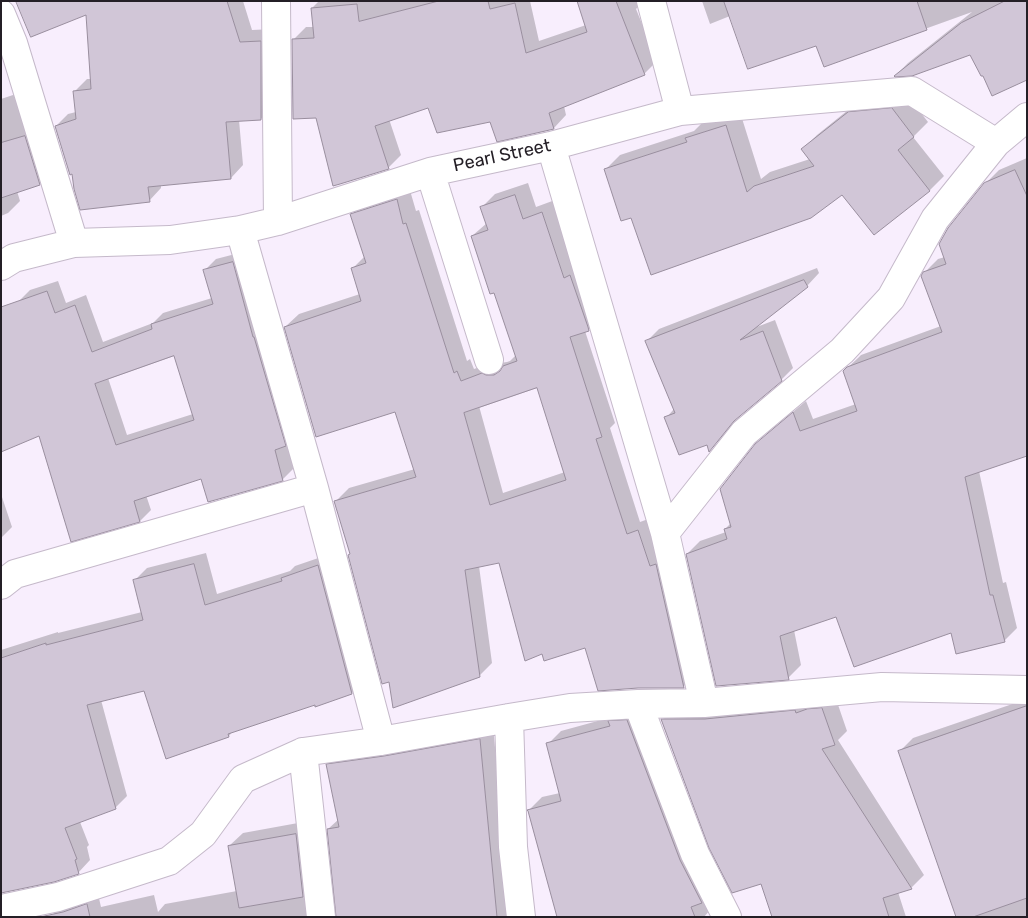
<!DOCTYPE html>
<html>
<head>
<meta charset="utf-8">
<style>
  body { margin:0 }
  #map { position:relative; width:1028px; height:918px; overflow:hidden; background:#f8eefd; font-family:Rubik,sans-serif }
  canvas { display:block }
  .frame { position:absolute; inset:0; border:2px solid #241f26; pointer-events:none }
</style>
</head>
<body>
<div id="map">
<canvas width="1028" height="918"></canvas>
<div class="frame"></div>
</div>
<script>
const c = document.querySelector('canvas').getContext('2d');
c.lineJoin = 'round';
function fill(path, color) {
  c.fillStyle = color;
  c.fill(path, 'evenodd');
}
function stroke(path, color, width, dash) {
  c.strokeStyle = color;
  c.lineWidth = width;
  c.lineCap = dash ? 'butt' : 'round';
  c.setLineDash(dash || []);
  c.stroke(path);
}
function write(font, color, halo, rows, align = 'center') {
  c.font = font + ' Rubik,sans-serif';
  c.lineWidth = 4;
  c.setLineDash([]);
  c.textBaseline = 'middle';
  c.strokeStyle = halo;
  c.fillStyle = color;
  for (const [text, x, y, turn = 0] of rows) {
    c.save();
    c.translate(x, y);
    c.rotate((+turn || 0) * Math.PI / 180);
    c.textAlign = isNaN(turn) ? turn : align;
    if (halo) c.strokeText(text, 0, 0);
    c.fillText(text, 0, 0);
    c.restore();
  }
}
const shadow = new Path2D(`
  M17,1H243L252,30L273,29V107L261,119L239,120L243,165L231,178L161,185V188L149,201L73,173L56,126L68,114L76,112L75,91L87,79H92L88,13Z
  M319,1H530L539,41L586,25L578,1H644L636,9L657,61L644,74L564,106L566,115L554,128L497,140L491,121L429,106L389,119L401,155L388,168L317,117L293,40L306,27H314L312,8Z
  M702,1H1027L971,53L896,75L908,63L972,12L825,65L817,44L730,16L710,24Z
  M16,94L51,172L39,184L17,191L20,201L8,213L1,216V99Z
  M907,95L928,122L913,137L944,176L930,190L874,234L842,193L632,217L606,169L620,155L694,131L701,124L740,112L761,179L770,172L810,159L803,149L817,135L863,98Z
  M1027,158V455L979,471L1003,583L1006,582L1017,628L1004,641L952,631L837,616L794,630L801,665L788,678L687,554L700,541L726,532L725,529L731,523L756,445L770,431L806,401L813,419L856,404L844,371L858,358L861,355L941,326L924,273L938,259L945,257L985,184L999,170Z
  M528,183L536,207L555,200L601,317L588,330L585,331L615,423L610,428L640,522L651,518L697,674L684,686L638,687L585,646L500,562L479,566L492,663L479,676L351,554L336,501L349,488L415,469L396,411L285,327L299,314L360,294L353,268L365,256L351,215L364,202L409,187L416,211L419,210L467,361L470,359L474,369L496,361L500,363L507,362L510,361L516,355L494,292L472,236L487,223L482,207L495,194ZM537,386L565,472L503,493L479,406Z
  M243,252L296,434L287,443L294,468L283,479L209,501L202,478L146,495L151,510L140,521L71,540L40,435L19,301L30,290L58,281L66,303L86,295L103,342L153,323L163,313L212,298L205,270L216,259ZM174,354L193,414L127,435L108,378Z
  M817,268L819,273L807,286L754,328L775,320L793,368L781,380L741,414L721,438L710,450L708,443L666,418L674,409L647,341L659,329Z
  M1,494L12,527L1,538Z
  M206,553L217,594L290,571L295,566L330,554L364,681L352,693L316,706L315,704L233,731L229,736L166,757L145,689L101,700L127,796L115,808L80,822L89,845L87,847L90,860L78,873L1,715V650L58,632V633L142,612L135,580L147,568Z
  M835,696L847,731L838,740L924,875L911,888L898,892L906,917H773L761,882L662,720L675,707Z
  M1027,699V917H957L900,751L913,738Z
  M640,708L710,910L704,917H558L529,810L542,797L560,793L548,744L561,731L616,716Z
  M493,726L511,917H338L328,829L339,819L328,765L341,752Z
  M309,821L326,917H53L52,915L63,904L98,894L101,907L154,895L158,912L165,904L237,891L229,846L243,833Z`);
const building = new Path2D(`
  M16,1H227L240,42L261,41V120L226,122L231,179L148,187L150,202L80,210L74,189L72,174L70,175L55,126L76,119L73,91L91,89L86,15L31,37Z
  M439,1H488L490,9L515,3L526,53L587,32L577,1H616L645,75L549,113L554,129L497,142L490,122L437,133L428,108L375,126L389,169L340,184L333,186L316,118L293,119L292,39L314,38L311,8L357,4L359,21Z
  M724,1H917L927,30L824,67L816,46L748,69Z
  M1005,1H1027V80L992,96L983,76H981L970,55L912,76L895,77L894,76L961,23Z
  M892,108L914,137L898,150L930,191L874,235L842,195L811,218L651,275L631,218L621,221L604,169L687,142L685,138L726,125L747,192L754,186L814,166L801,149L848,112Z
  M25,136L40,185L1,198V143Z
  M1015,170L1027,196V456L965,477L990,595H993L1005,642L956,654L951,633L854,667L836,617L780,636L789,680L716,686L686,554L727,539L724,529L731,527L720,489L755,444L793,412L800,431L857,411L843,371L847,367L942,332L921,276L923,272L946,264L939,244L948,228L984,183Z
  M515,195L523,219L542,212L564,278L570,275L588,327L589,331L570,337L602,437L596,439L627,534L638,530L650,566L656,564L684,688H638L598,691L585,648L544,661L542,654L525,661L499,563L465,570L480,677L393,708L389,682L382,684L348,555L350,554L334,501L416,477L395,412L316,437L284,327L361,301L351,268L366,263L350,214L397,199L403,224L406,223L454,373L457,371L461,381L482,373L486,375H494L500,371L503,366L517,361L494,293L490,294L471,236L488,230L480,207ZM537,388L566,480L490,505L464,413Z
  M233,262L253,337H254L286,446L275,450L283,481L208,502L201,479L134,501L140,522L71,542L39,436L1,452V307L47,291L55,313L75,305L92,352L152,329L151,324L213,304L203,270ZM174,356L194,420L116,445L95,384Z
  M804,280L808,287L740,340L763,331L782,381L734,421L709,452L707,445L679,455L664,417L675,413L645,341Z
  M194,564L205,605L282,581L281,578L318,565L352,694L315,707V705L228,734L229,737L166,759L144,691L87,705L116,809L65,828L77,859L75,860L79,874L54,882L1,893V658L46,643V645L143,620L133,580Z
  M1027,706V898L973,917H956L898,751Z
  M822,708L835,745L822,749L912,889L883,898L889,917H772L761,884L732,893L709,848L661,719H705L795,710L796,713L807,709Z
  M627,720L680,860L702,903L691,907L695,917H557L528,811L527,810L561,801L546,743L610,726L608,721Z
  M480,739L497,917H336L327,829L339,827L326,764L384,756Z
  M296,834L303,897L239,908L228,846Z
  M87,904L90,917H40L63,912Z`);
const street = new Path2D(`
  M276,1L278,221
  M651,1L680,111
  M1,14L13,43L74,243
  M551,146L665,533L704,703
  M430,172L489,360
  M240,230L314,488L381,741
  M1,266L14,258L74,243L170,240L240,230L278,221L430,172L551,146L680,111L912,91L996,143
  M665,533L744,433L842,351L891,298L935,219L996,143L1027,117
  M1,585L15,574L314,488
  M638,704L695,854L727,917
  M509,718L513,847L521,917
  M303,752L321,917
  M1,909L58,897L169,861L203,834L243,779L303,752L381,741L509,718L570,708L638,704L704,703L882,687L1027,690`);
const streetNames = [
  ["Pearl Street",502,156,-12]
];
fill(shadow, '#0003');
fill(building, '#d1c6d7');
stroke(building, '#998e9e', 1);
stroke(street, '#c5b9ca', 30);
stroke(street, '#fff', 28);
write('18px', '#241f26', '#fff', streetNames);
</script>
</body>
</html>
